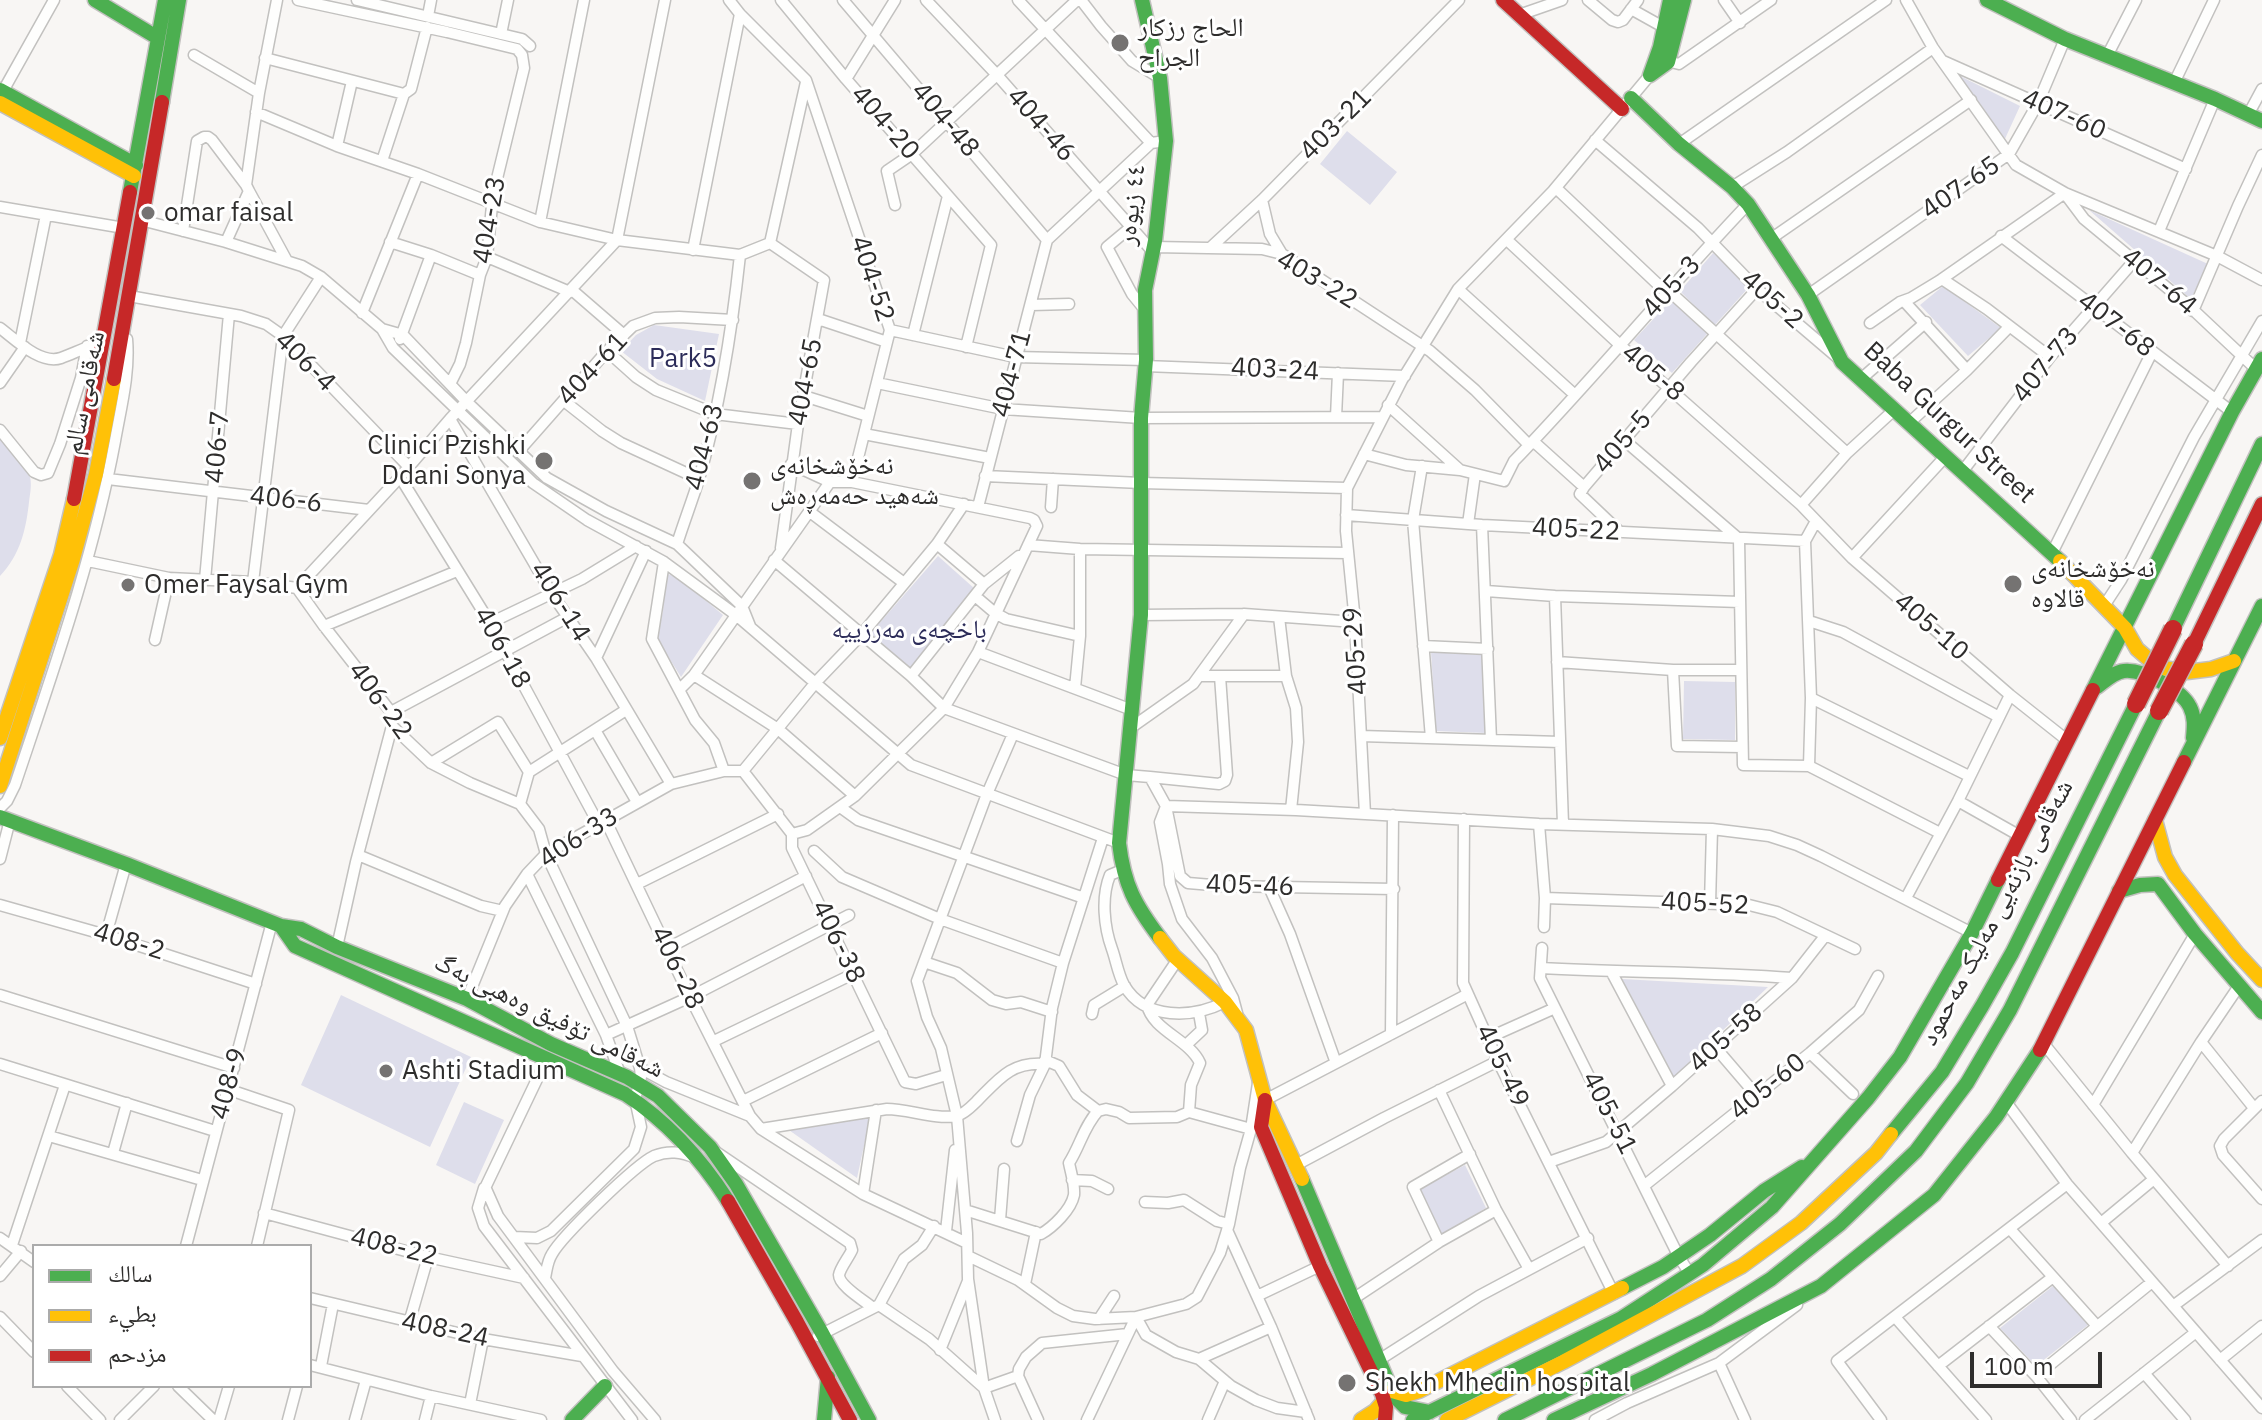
<!DOCTYPE html>
<html>
<head>
<meta charset="utf-8">
<style>
  body { margin:0 }
  #map { position:relative; width:2262px; height:1420px; overflow:hidden; background:#f8f6f4; font-family:"IBM Plex Sans","Noto Naskh Arabic",sans-serif }
  canvas { display:block }
  .legend { position:absolute; left:32px; top:1244px; width:280px; height:144px; box-sizing:border-box; background:#fff; border:2px solid #ababab; margin:0; padding:10px 14px; list-style:none; font-size:24px; color:#2e2d2c }
  .legend li { display:flex; align-items:center; gap:16px; height:40px }
  .legend b { width:40px; border:2px solid #ababab }
  .scale { position:absolute; left:1970px; top:1352px; width:132px; height:36px; box-sizing:border-box; border:4px solid #2e2d2c; border-top:0; padding-left:10px; font-size:24px; line-height:28px; white-space:nowrap; color:#2e2d2c; -webkit-text-stroke:6px #fff; paint-order:stroke }
</style>
</head>
<body>
<div id="map">
<canvas width="2262" height="1420"></canvas>
<ul class="legend">
<li><b style="height:10px;background:#4caf50"></b>سالك</li>
<li><b style="height:10px;background:#ffc107"></b>بطيء</li>
<li><b style="height:10px;background:#c62828"></b>مزدحم</li>
</ul>
<div class="scale">100 m</div>
</div>
<script>
const c = document.querySelector('canvas').getContext('2d');
c.lineJoin = 'round';
function fill(path, color) {
  c.fillStyle = color;
  c.fill(path, 'evenodd');
}
function stroke(path, color, width, dash) {
  c.strokeStyle = color;
  c.lineWidth = width;
  c.lineCap = dash ? 'butt' : 'round';
  c.setLineDash(dash || []);
  c.stroke(path);
}
function write(font, color, halo, rows, align = 'center') {
  c.font = font + ' "IBM Plex Sans","Noto Naskh Arabic",sans-serif';
  c.lineWidth = 6;
  c.setLineDash([]);
  c.textBaseline = 'middle';
  c.strokeStyle = halo;
  c.fillStyle = color;
  for (const [text, x, y, turn = 0] of rows) {
    c.save();
    c.translate(x, y);
    c.rotate((+turn || 0) * Math.PI / 180);
    c.textAlign = isNaN(turn) ? turn : align;
    if (halo) c.strokeText(text, 0, 0);
    c.fillText(text, 0, 0);
    c.restore();
  }
}
const green = new Path2D(`
  M1960,76L2020,106L2004,141Z
  M1347,131L1397,172L1370,205L1320,164Z
  M2089,210L2208,264L2191,299Z
  M1713,253L1750,286L1714,326L1680,291Z
  M1943,286L2001,328L1968,356L1920,305Z
  M1671,300L1707,334L1672,373L1634,340Z
  M654,325L719,334L705,401L657,379L621,351L636,335Z
  M0,437C11,448 25,463 30,477C32,485 30,494 29,502C26,530 20,555 0,576Z
  M938,556L975,589L911,669L870,634Z
  M665,573L679,578L723,615L681,677L657,639L663,611Z
  M1431,652L1483,655L1486,733L1436,731Z
  M1684,681L1735,682V740L1683,739Z
  M1622,979L1768,987L1674,1077Z
  M341,995L471,1057L430,1147L301,1085Z
  M464,1102L504,1120L475,1184L436,1165Z
  M870,1118L857,1178L786,1128Z
  M1465,1165L1486,1208L1441,1235L1418,1190Z
  M2053,1286L2088,1325L2036,1366L2000,1328Z`);
const street = new Path2D(`
  M298,0L447,32L517,49L522,55L524,68L493,195L487,257L480,275L466,343L460,364L450,384
  M357,0L522,39L530,46
  M729,0L740,14L806,80L890,330L852,482
  M781,0L846,79L991,245L966,347
  M843,0L1047,240
  M926,0L998,76L1153,252
  M1018,0L1151,143L1166,141
  M1081,0L1101,26L1132,61L1160,78
  M1588,0L1612,20L1618,22L1623,20L1638,0
  M1724,0L1740,23
  M1906,0L1933,48L2016,165L2065,193L2217,256L2262,280
  M1631,9L1665,28
  M1519,15L1562,0
  M428,16L431,0
  M501,34L508,0
  M194,55L259,93
  M2107,56L2136,0
  M265,58L404,94
  M1663,60L1679,64L1771,0
  M1943,61L2186,169
  M846,79L895,0
  M2174,83L2214,0
  M3,91L54,0
  M256,112L337,146L418,174L540,222L617,240L740,255L770,243
  M2248,115L2262,89
  M1595,140L1698,228L1757,289L1838,358
  M1679,144L1886,0
  M337,146L352,81
  M382,161L404,94L411,89L427,27
  M1732,187L1787,152L1933,48
  M1556,188L1666,292
  M249,191L287,261
  M2066,195L2084,219L2188,305L2255,368
  M1262,200L1270,234L1282,254
  M895,205L887,171L912,154L1077,0
  M0,207L124,228
  M141,220L226,242L302,266L321,277L382,329L403,335L467,402L547,478L606,511L677,544L742,606L750,626
  M540,222L584,0
  M1131,227L1107,247L1132,294L1145,310
  M183,231L197,141L204,137H208L212,140L246,185
  M2159,231L2215,99
  M2001,236L2232,412
  M1772,238L1971,100
  M617,240L665,0
  M1047,240L1151,143
  M1507,240L1620,345L1801,505L1852,558L2010,695L2068,741
  M226,242L249,191L246,185L259,93L277,0
  M390,242L431,255L480,275
  M770,243L824,280L798,424L781,548
  M770,243L806,82
  M1154,247L1262,249L1282,254L1430,351L1475,390L1529,445
  M1210,248L1262,200L1459,0
  M693,250L740,14
  M487,257L570,292
  M1942,279L1987,309L2050,357
  M1458,289L1575,395
  M572,290L624,335
  M1668,290L1847,453
  M1808,295L2009,154L2038,103L2065,39
  M129,296L241,316L266,324L283,336L408,466
  M1904,301L1967,370
  M1031,305L1069,304
  M2193,311L2238,206L2262,155
  M362,313L418,174
  M818,319L887,342
  M1870,323L1900,302L1911,298L1939,281L2065,193
  M0,328C15,339 40,365 61,358C75,353 87,346 102,343
  M382,329L393,348L533,483L587,520L664,562L736,615L911,765L1119,843
  M890,330L1015,357L1146,360
  M913,335L948,196
  M400,339L431,255
  M20,343L46,215
  M607,351L636,377L656,390L715,414L798,424
  M1145,366L1405,376
  M1861,379L1926,322
  M0,383L25,347
  M877,383L1003,409L1141,418L1382,417
  M804,396L868,416
  M564,401L602,431L621,443L699,479
  M1388,405L1460,470
  M1336,417L1338,373
  M450,419L552,594L596,658L671,784
  M1909,423L1967,370L2009,327
  M0,430L34,472L41,475L48,473L60,444L81,378L87,346
  M864,434L990,458
  M1624,440L1739,539L1743,765L1809,766L1940,833
  M1533,441L1584,487L1580,494L1620,532
  M518,452L607,351L633,326L655,318L679,317L733,320
  M1364,454L1406,465L1460,470L1504,481L1514,461C1595,377 1668,288 1748,204
  M791,464L830,482H852L1030,518L1034,520L1037,526L978,652L944,708L855,796L807,830L792,834
  M1422,466L1413,520L1431,738
  M1962,472L2050,357L2134,261
  M985,476L1141,483L1347,488
  M400,477L490,623L598,823
  M108,479L369,510
  M1584,487L1691,362L1757,289
  M1801,505L1847,453L1894,410
  M978,507L1047,240
  M1051,507L1053,479
  M810,512L904,583
  M1346,515L1482,525L1805,541
  M1468,524L1475,474
  M1482,525L1491,740
  M677,544C684,522 692,501 699,479C720,406 732,330 740,255
  M937,544L984,584
  M1028,545L1080,549L1348,553
  M2052,553L2152,352
  M1852,558L1945,457
  M774,560L911,676L944,708L1126,775L1150,777L1166,806L1296,810L1539,824L1712,829L1769,836L1797,845L1821,856L1972,933
  M88,561L169,578L253,582L297,588
  M664,562L652,639L695,720L714,743L724,771
  M205,580L229,314
  M253,582L283,336L321,277
  M297,588L324,626L391,712L392,726L431,763L470,783L520,804L539,829L546,854L627,1026L640,1068L641,1077L635,1099L641,1127L634,1149L551,1231L537,1238L514,1237
  M297,588L400,477L450,419L617,240
  M1486,591L1555,596L1740,602
  M975,596L995,613L1006,619L1080,636
  M1555,596L1563,824
  M2104,606L2121,580L2194,437L2262,321
  M1141,615L1244,614L1355,622
  M1279,617L1286,676L1296,708L1298,742L1291,810
  M1809,621L1843,632L1999,717
  M490,623L582,579L636,546
  M324,626L457,571
  M155,640L169,578
  M1423,646L1488,649
  M978,652L1132,710
  M596,658L646,551
  M1557,662L1673,670H1741
  M1673,670L1677,746L1742,747
  M694,675L778,729L855,796
  M911,676L984,584L1019,556
  M1199,676H1286
  M1075,688L1080,636V549
  M680,689L694,675L830,482
  M1811,698L1969,776
  M391,712L568,617
  M1132,727L1193,684L1244,614
  M595,730L637,802
  M1361,736L1560,742
  M431,763L498,722L529,772
  M1809,766L1811,698L1805,541L1816,521
  M743,771L792,834V848L905,1082L916,1084L946,1075
  M1150,777L1219,784L1225,781L1227,775L1220,676
  M1958,801L2020,836
  M520,804L529,772L626,710
  M1166,806L1180,876L1188,883L1224,886L1394,889
  M840,807L858,820L1084,898
  M0,808L7,801L15,785C53,671 93,559 115,441C121,407 130,373 127,339
  M1165,809L1160,822L1168,864L1170,884L1182,919L1212,958L1233,998L1237,1013
  M1365,814L1355,622L1346,531L1347,488L1402,380L1458,289L1553,191L1650,75
  M605,819L690,997L750,1116
  M1464,819L1463,983L1498,1061L1614,1294
  M1539,824L1545,898L1544,927
  M814,851L842,877L940,919L1063,963
  M358,855L481,906L503,911
  M0,859L10,820
  M1122,870L1110,875C1101,897 1104,927 1112,949C1116,960 1118,974 1124,985C1145,1021 1193,1018 1225,1002
  M527,874L606,1035L620,1074
  M637,884L778,814
  M1269,887L1290,934L1336,1063
  M1545,898L1749,905L1777,912L1855,949
  M1906,898L1958,801L2010,695
  M1710,904L1712,829
  M0,905L106,935L256,984
  M106,935L126,864
  M337,947L356,862L392,726
  M668,948L806,876
  M1542,948L1540,978L1679,1257L1690,1274
  M1178,959L1147,1005C1153,1031 1189,1039 1200,1063L1191,1085L1189,1112
  M924,962L957,973L992,1000L1006,1004L1021,1002L1052,1012
  M1541,968C1625,973 1709,971 1792,978
  M1612,973L1672,1086
  M0,995L234,1068
  M467,999L505,906L527,874L546,854L671,784L724,771H743L816,682L862,634L937,544L964,504
  M1092,1014L1094,1005L1125,986
  M1391,1034L1393,815
  M606,1035L690,997L849,915
  M1488,1038L1555,1008
  M714,1041L853,974
  M2201,1042L2254,1108
  M2044,1044L2132,1153L2228,1266
  M1186,1045L1202,1030L1199,1013
  M1715,1047L1757,1096
  M1810,1053L1853,1094
  M1045,1060L1059,1066L1077,1095L1098,1111
  M0,1064L215,1131
  M640,1068L666,1082L750,1116L761,1129L863,1194L967,1243
  M227,1089L289,1110L257,1246
  M1439,1090L1496,1210L1529,1269
  M1265,1100L1468,994
  M743,1101L882,1033
  M2262,1101L2224,1139L2220,1146L2223,1155L2262,1199
  M2006,1102L2067,1184L2262,1408
  M2093,1105L2195,934
  M761,1129L887,1109C908,1109 936,1120 956,1116C963,1115 971,1107 976,1102C998,1080 1011,1061 1045,1064
  M49,1136L202,1180
  M1017,1141L1030,1095L1045,1064L1052,1008L1063,963L1103,838
  M716,1152L850,1243L852,1250C849,1257 840,1268 839,1275C839,1286 865,1301 873,1308
  M113,1153L127,1103
  M2132,1153L2201,1042L2239,986
  M1549,1162L1606,1142L1672,1086L1792,978L1825,936
  M1296,1165L1384,1118L1498,1061
  M1072,1180L1092,1181L1108,1189
  M1645,1185L1810,1053L1859,1010L1878,976
  M485,1188L540,1073L547,1066L559,1065
  M863,1194L876,1110
  M1145,1202L1168,1203L1184,1200L1217,1221L1229,1224
  M965,1210L1041,1234C1053,1227 1071,1210 1074,1195C1075,1185 1071,1173 1069,1163C1080,1146 1084,1126 1098,1111L1106,1109L1119,1112L1129,1118L1177,1117L1189,1112L1251,1129
  M264,1213L428,1257L524,1278
  M1000,1220L1004,1169
  M2101,1223L2154,1179
  M2010,1229L2097,1326
  M946,1231L955,1150
  M0,1238L34,1262
  M1439,1242L1413,1187L1470,1154
  M12,1245L65,1085
  M186,1246L272,922
  M968,1256L1018,1280L1057,1308L1073,1316L1095,1319L1136,1317L1186,1304L1197,1297L1220,1253L1229,1224L1240,1168L1251,1129L1258,1083
  M0,1276L21,1251
  M545,1278C547,1269 547,1262 552,1254C562,1236 635,1165 654,1156C669,1150 681,1152 696,1158
  M1025,1284L1036,1232
  M1257,1296L1320,1266
  M310,1298L483,1339L582,1356
  M1353,1299L1439,1242L1496,1210
  M879,1305L904,1259L922,1245L934,1226
  M2173,1306L2262,1240
  M0,1317L34,1352
  M1136,1317L1146,1335L1176,1352L1199,1359L1231,1386L1256,1400L1277,1408L1306,1412
  M1895,1317L1986,1420
  M1099,1319L1114,1296
  M409,1323L428,1257
  M1989,1326L2036,1376L2152,1282
  M1271,1327L1309,1420
  M818,1336L879,1305L929,1339L984,1388
  M940,1350L968,1281
  M1199,1359L1271,1327L1227,1230
  M1379,1360L1479,1296L1588,1238
  M2220,1360L2262,1326
  M1719,1363L1745,1420
  M310,1365L431,1396L541,1420
  M321,1366L333,1304
  M1938,1366L2053,1277
  M2144,1373L2185,1420
  M1018,1376L1019,1369L1026,1357L1042,1343L1128,1334
  M2036,1376L2071,1420
  M67,1386L100,1420
  M178,1386L213,1420
  M984,1388L1018,1376L1038,1420
  M470,1404L483,1339
  M120,1420L154,1386
  M219,1420L229,1386
  M288,1420L297,1386
  M355,1420L366,1380
  M425,1420L431,1396
  M632,1420L484,1226L478,1208L484,1188L486,1189L498,1216L613,1371L655,1420
  M995,1420L984,1388L968,1279L967,1233L957,1116L941,1048L927,1017L917,981L987,794L1013,734
  M1087,1420L1136,1317
  M1208,1420L1225,1381
  M1595,1420L1627,1403L1719,1363L1797,1305
  M1881,1420L1837,1361L2067,1184
  M2085,1420L2196,1332`);
const fast = new Path2D(`
  M95,0L158,38
  M1142,0L1160,78L1166,141L1155,241L1145,290L1146,360L1141,418V615L1119,843C1124,885 1135,905 1160,938
  M1987,0L2065,39L2215,99L2262,121
  M1650,75L1668,62L1684,0
  M1650,75L1660,47L1670,0
  M0,90L136,165
  M1631,98L1679,144L1732,187L1748,204L1808,295L1842,362L2060,561
  M162,102L179,0
  M130,192L165,0
  M2173,629L2262,444
  M2097,687C2105,681 2114,672 2124,671C2143,669 2182,690 2190,707C2195,717 2194,727 2193,738
  M2093,690L2232,412L2262,359
  M2184,762L2262,606
  M0,817L126,864L281,926L301,929L337,947L467,999L551,1044L627,1077L658,1096L710,1147L736,1184L822,1333L869,1420
  M2119,891L2140,885L2158,884L2195,934L2262,1012
  M281,926L295,946L625,1094C668,1122 700,1157 728,1201
  M1891,1134L1942,1072L1982,1006L2012,953L2136,704
  M1302,1179L1394,1396L1405,1407L1430,1412
  M1622,1288L1663,1267L1710,1235L1764,1191L1802,1167
  M572,1420L605,1386
  M824,1420L828,1377
  M1413,1420L1620,1319L1703,1265L1772,1207L1868,1098L1900,1057L1972,933L1998,880
  M1505,1420L1707,1320L1771,1279L1840,1224L1916,1151L1967,1083L2010,1010L2159,711
  M1554,1420L1652,1374L1821,1286L1934,1195L1996,1117L2040,1050`);
const slow = new Path2D(`
  M0,103L134,176
  M2060,561L2125,628L2137,649L2152,662L2163,668L2187,672L2211,669L2234,661
  M0,738L61,555L74,499
  M0,786L73,559L96,474L114,379
  M2155,820L2165,857L2175,875L2237,953L2262,980
  M1160,938L1174,956L1225,1002L1246,1030L1265,1100L1302,1179
  M1392,1391L1406,1395L1419,1391L1622,1288
  M1361,1420L1375,1411L1384,1401
  M1447,1420L1563,1362L1742,1266L1801,1223L1876,1153L1891,1134`);
const jam = new Path2D(`
  M1503,0L1622,109
  M114,379L162,102
  M74,499L130,192
  M2194,644L2262,504
  M1998,880L2093,690
  M2040,1050L2184,762
  M1265,1100L1261,1127L1320,1266L1382,1394L1386,1407L1385,1420
  M728,1201L797,1322L850,1420`);
const jamBridge = new Path2D(`
  M2136,704L2173,629
  M2159,711L2194,644`);
const markers = [
  [1120,43,10,"#757372"],
  [148,213,8,"#757372"],
  [544,461,10,"#757372"],
  [752,481,10,"#757372"],
  [2013,584,10,"#757372"],
  [128,585,8,"#757372"],
  [386,1071,8,"#757372"],
  [1347,1383,10,"#757372"]
];
const poiNames = [
  ["الحاج رزكار",1138,28],
  ["الجراح",1138,58],
  ["omar faisal",164,213],
  ["Clinici Pzishki",526,446,"right"],
  ["Ddani Sonya",526,476,"right"],
  ["نەخۆشخانەی",770,466],
  ["شەهید حەمەڕەش",770,496],
  ["نەخۆشخانەی",2031,569],
  ["قالاوە",2031,599],
  ["Omer Faysal Gym",144,585],
  ["Ashti Stadium",402,1071],
  ["Shekh Mhedin hospital",1365,1383]
];
const streetNames = [
  ["407-60",2064,115,24],
  ["404-48",945,120,50],
  ["404-20",885,123,49],
  ["404-46",1041,125,49],
  ["403-21",1336,125,-45],
  ["407-65",1961,188,-35],
  ["٤٤ زیوەر",1132,205,-83],
  ["404-23",490,220,-80],
  ["404-52",872,279,72],
  ["403-22",1317,280,31],
  ["407-64",2159,282,40],
  ["405-3",1672,287,-48],
  ["405-2",1772,300,42],
  ["407-68",2116,325,38],
  ["406-4",305,362,45],
  ["407-73",2046,365,-51],
  ["404-61",593,369,-47],
  ["403-24",1275,370,3],
  ["405-8",1653,373,41],
  ["404-71",1012,374,-75],
  ["404-65",806,382,-79],
  ["شەقامی سالم",85,393,-79],
  ["Baba Gurgur Street",1949,423,43],
  ["405-5",1623,442,-49],
  ["406-7",218,447,-85],
  ["404-63",705,447,-76],
  ["406-6",286,500,7],
  ["405-22",1576,530,3],
  ["406-14",560,602,58],
  ["405-10",1931,627,41],
  ["406-18",502,648,61],
  ["405-29",1356,651,-94],
  ["406-22",380,701,54],
  ["406-33",579,838,-33],
  ["405-46",1250,886,2],
  ["405-52",1705,904,3],
  ["شەقامی بازنەیی مەلیک مەحمود",1997,913,-62],
  ["408-2",129,942,17],
  ["406-38",838,942,64],
  ["406-28",677,968,64],
  ["شەقامی تۆفیق وەهبی بەگ",549,1016,26],
  ["405-58",1726,1038,-42],
  ["405-49",1502,1066,64],
  ["408-9",229,1084,-74],
  ["405-60",1768,1087,-39],
  ["405-51",1609,1113,63],
  ["408-22",394,1247,14],
  ["408-24",445,1330,12]
];
const parkNames = [
  ["Park5",683,359],
  ["باخچەی مەرزییە",909,630]
];
fill(green, '#dedeeb');
stroke(street, '#c2c1bf', 13);
stroke(fast, '#c2c1bf', 17);
stroke(slow, '#c2c1bf', 17);
stroke(jam, '#c2c1bf', 17);
stroke(street, '#fefefd', 10);
stroke(fast, '#4caf50', 14);
stroke(slow, '#ffc107', 14);
stroke(jam, '#c62828', 14);
stroke(jamBridge, '#c2b9b1', 21, []);
stroke(jamBridge, '#c62828', 18);
for (const [x, y, r, color] of markers) {
  const dot = new Path2D();
  dot.arc(x, y, r, 0, 2 * Math.PI);
  c.fillStyle = color;
  c.fill(dot);
  stroke(dot, '#fff', 3);
}
write('26px', '#2e2d2c', '#fff', poiNames, 'left');
write('26px', '#2e2d2c', '#fff', streetNames);
write('26px', '#2c2c59', '#fff', parkNames);
</script>
</body>
</html>
